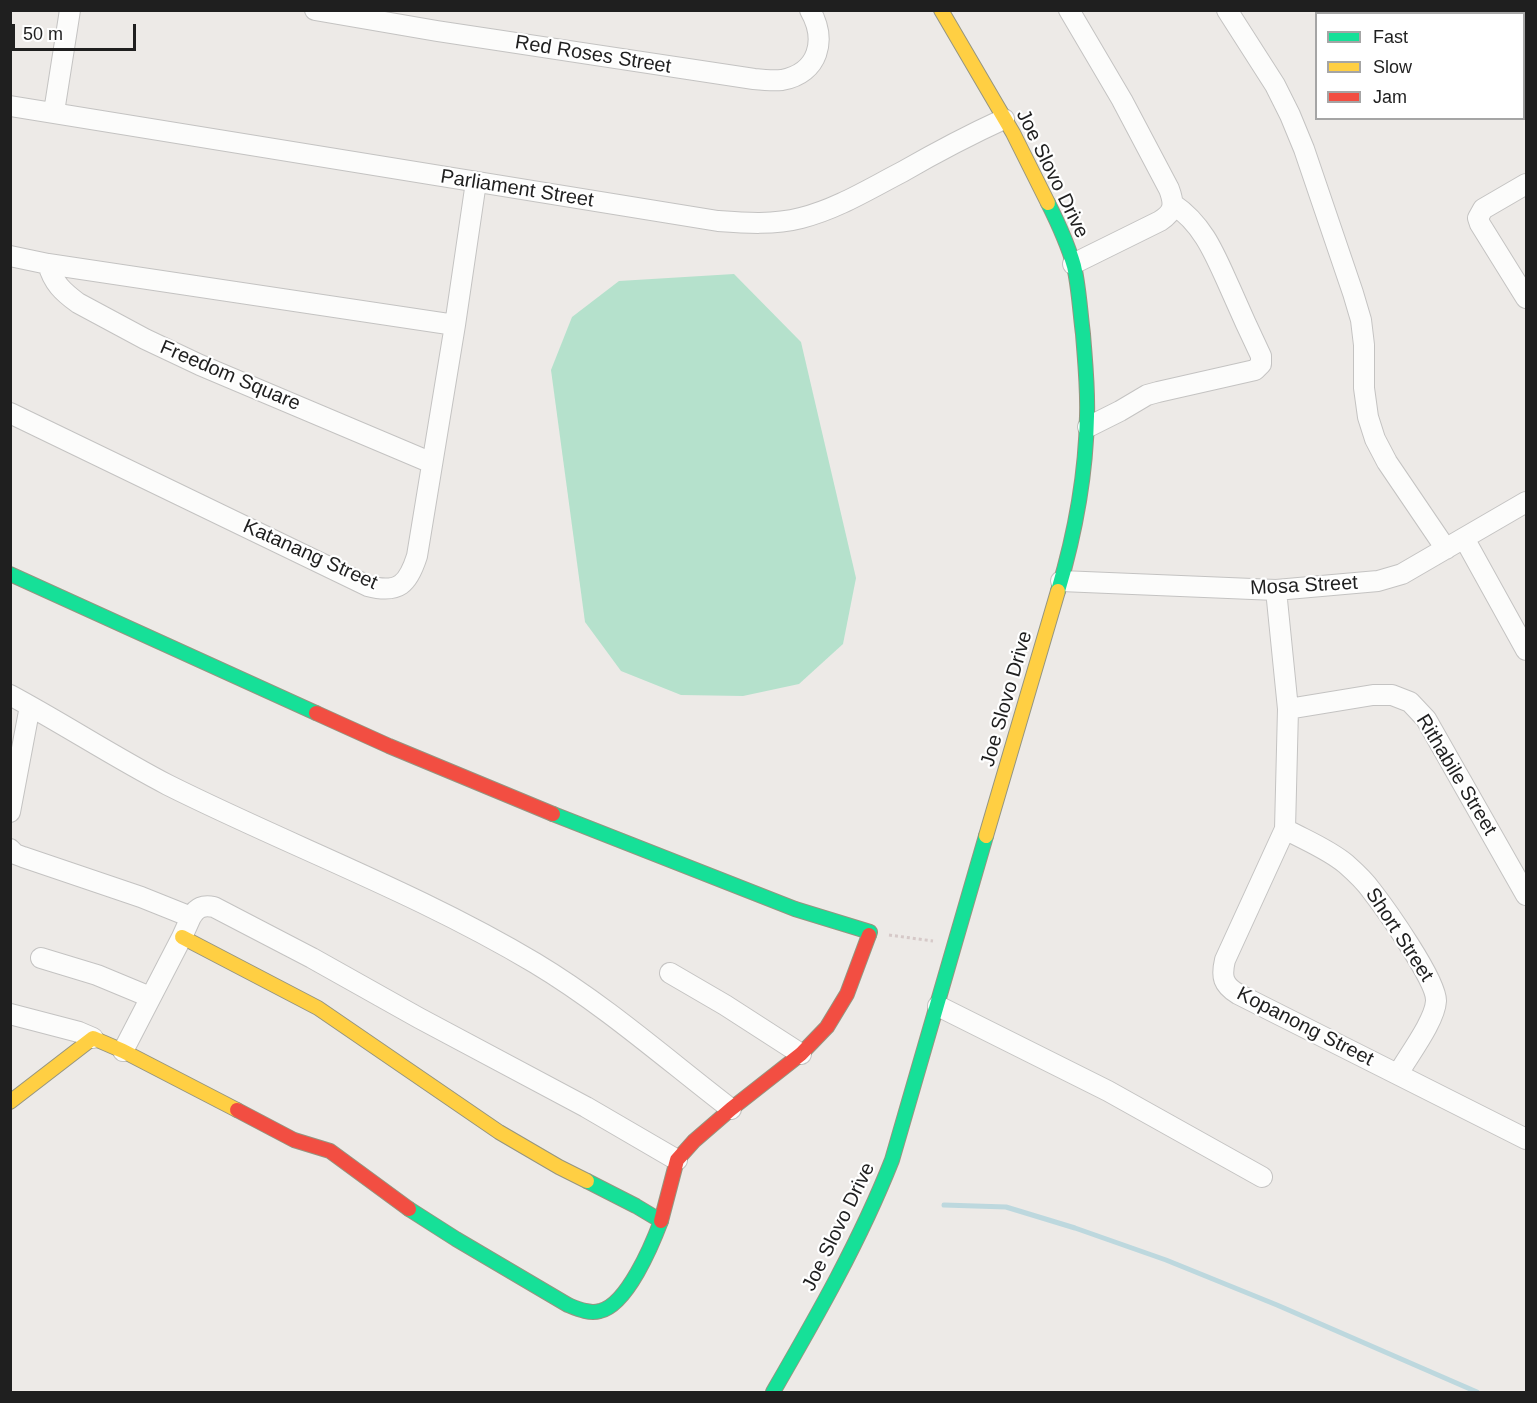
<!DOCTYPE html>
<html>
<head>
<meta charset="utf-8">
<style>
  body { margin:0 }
  #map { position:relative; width:1537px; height:1403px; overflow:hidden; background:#edeae7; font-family:Arial,sans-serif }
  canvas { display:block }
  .frame { position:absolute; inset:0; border:12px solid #1f1f1f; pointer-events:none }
  .legend { position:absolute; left:1315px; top:12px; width:210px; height:108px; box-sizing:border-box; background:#fff; border:2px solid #a5a5a5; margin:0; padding:8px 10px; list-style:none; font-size:18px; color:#1f1f1f }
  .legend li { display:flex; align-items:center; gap:12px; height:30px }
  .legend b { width:30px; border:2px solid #a5a5a5 }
  .scale { position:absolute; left:12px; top:24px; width:124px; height:27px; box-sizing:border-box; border:3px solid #1f1f1f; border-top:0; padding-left:8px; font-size:18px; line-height:21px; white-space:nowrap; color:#1f1f1f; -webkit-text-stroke:4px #fff; paint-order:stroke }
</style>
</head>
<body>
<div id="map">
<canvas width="1537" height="1403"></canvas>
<div class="frame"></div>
<ul class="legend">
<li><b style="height:8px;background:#16e098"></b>Fast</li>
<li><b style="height:8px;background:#ffcf43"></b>Slow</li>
<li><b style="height:8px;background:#f24e42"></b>Jam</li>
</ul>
<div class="scale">50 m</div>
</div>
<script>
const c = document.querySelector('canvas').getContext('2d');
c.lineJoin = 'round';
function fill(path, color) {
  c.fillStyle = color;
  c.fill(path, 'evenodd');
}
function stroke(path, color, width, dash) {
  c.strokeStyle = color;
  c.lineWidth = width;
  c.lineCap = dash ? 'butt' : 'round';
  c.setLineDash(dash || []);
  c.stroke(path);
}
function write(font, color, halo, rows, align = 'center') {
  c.font = font + ' Arial,sans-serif';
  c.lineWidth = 4.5;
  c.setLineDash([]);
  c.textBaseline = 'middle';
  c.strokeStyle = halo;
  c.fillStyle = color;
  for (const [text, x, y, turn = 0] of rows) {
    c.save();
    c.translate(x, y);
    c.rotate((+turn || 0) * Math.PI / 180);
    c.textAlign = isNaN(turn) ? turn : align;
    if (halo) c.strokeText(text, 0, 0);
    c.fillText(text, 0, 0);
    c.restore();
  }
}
const pitch = new Path2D(`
  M734,274L801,342L856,578L843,644L799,684L743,696L681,695L621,671L585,622L551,370L572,317L619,281Z`);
const stream = new Path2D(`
  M944,1205L1006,1207L1075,1228L1166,1260L1277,1305L1477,1392`);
const path = new Path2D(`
  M889,935L933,941`);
const street = new Path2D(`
  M315,10L437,31L754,79C763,80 773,81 782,80C819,73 827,40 810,10
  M1069,10L1122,100L1169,189C1175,205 1174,212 1160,221L1073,264
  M1227,10L1275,85L1290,115L1304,149L1353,293L1361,320L1364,345V388L1368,417L1375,439L1387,462L1446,549
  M1515,10L1516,14
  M1444,14L1447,10
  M1524,26L1526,31
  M10,106L718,221C746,223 774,225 801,218C837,209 869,189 902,172C935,153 969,135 1004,119
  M54,112L70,10
  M1526,184L1483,209L1478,218L1480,224L1526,298
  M10,256L48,264L455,325
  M48,264C53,283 63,292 78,303L145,339L200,365L432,463
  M10,413L368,586C399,594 408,584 417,556L455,325L476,182
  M1088,427L1120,411L1147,395L1158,392L1255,370L1261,364V356C1250,333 1240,311 1230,288C1215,255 1204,225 1173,204
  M1464,538L1526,650
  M1061,581L1276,590L1378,581L1402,574L1526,502
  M1276,590L1288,709L1285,829L1225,960C1221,977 1223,985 1238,994L1526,1139
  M10,695C64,724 114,757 168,785C290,846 418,893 535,963C605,1005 666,1059 731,1109
  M1288,709L1373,695H1392L1410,702L1426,719L1526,895
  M10,812L30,706
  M1285,829C1305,840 1328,849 1346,864C1355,872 1364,880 1371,890C1385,908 1437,981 1436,1001C1435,1021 1408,1056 1398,1074
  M10,849L15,854L23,857L141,897L191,917L182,937L123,1051
  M191,917C197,907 203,905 214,907L312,958L419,1018L586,1107L677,1160
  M41,958L97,975L150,997
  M670,973L725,1005L801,1054
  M938,1006L1108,1091L1262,1177
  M10,1014L79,1032L93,1038`);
const fast = new Path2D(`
  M1048,203C1058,223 1068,245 1074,266C1079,288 1080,311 1083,334C1085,361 1088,388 1087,416C1086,474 1075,534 1058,591
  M10,574L316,713
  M553,814L795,909L870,932L869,935
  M409,1209L456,1239L568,1305C578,1309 589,1314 600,1311C627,1305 652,1245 661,1221L636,1206L587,1181
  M773,1392C817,1316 860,1241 892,1160L986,836`);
const slow = new Path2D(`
  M941,10L1013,133L1048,203
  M986,836L1058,591
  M182,937L318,1008L499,1132L559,1167L587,1181
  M10,1102L93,1038L123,1051L237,1110`);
const jam = new Path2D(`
  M316,713L389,746L553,814
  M237,1110L294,1140L330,1151L409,1209
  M661,1221L677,1160L694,1141L731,1109L801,1054L827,1027L847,994L869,935`);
const streetNames = [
  ["Red Roses Street",593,55,9],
  ["Joe Slovo Drive",1052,174,64],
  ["Parliament Street",517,189,9],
  ["Freedom Square",230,376,23],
  ["Katanang Street",310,555,24],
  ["Mosa Street",1304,586,-3],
  ["Joe Slovo Drive",1007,699,-74],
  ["Rithabile Street",1456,775,59],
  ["Short Street",1399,935,57],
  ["Kopanong Street",1305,1027,27],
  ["Joe Slovo Drive",839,1227,-64]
];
fill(pitch, '#b5e1cc');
stroke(stream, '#bdd8de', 5);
stroke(street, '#c4c3c2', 22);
stroke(fast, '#959580', 16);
stroke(slow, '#959580', 16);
stroke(jam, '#959580', 16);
stroke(path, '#d6c9c8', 3, [3, 3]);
stroke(street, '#fcfcfb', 20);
stroke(fast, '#16e098', 14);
stroke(slow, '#ffcf43', 14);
stroke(jam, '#f24e42', 14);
write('20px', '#1f1f1f', '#fff', streetNames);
</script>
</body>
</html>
